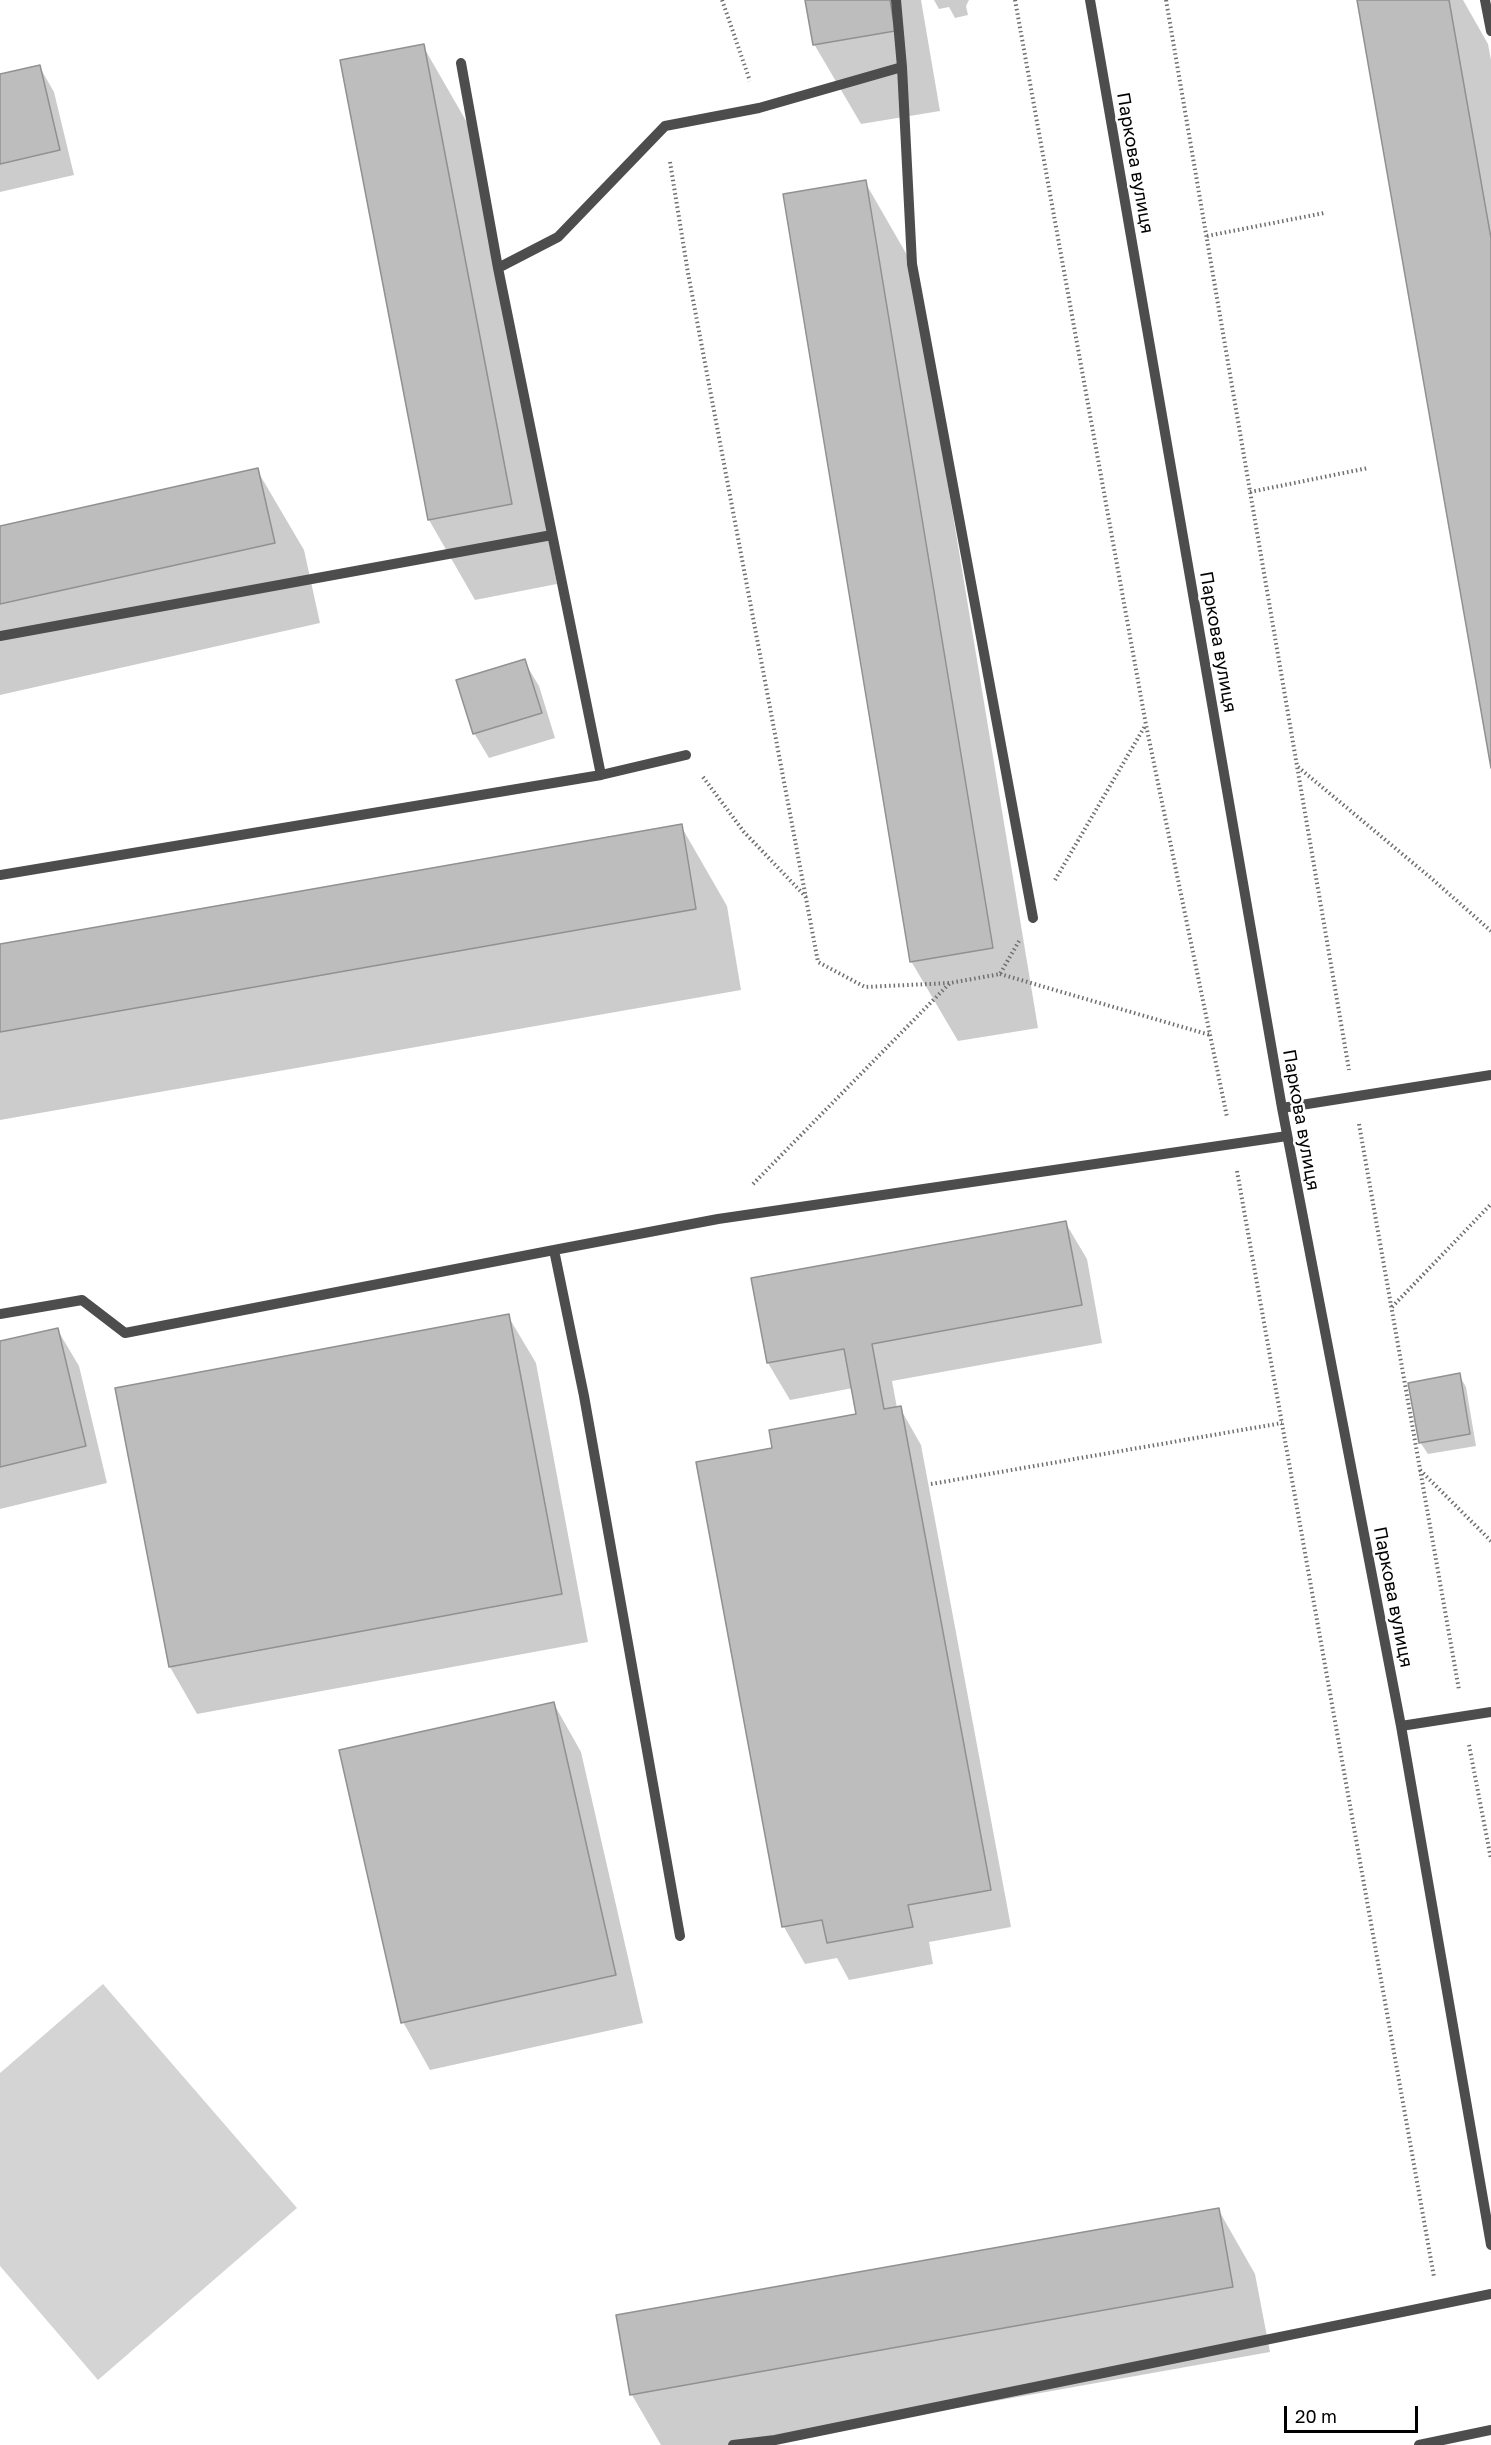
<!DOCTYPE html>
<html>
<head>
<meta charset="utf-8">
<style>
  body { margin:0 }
  #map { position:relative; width:1491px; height:2445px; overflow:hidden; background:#fff; font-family:"Golos Text",sans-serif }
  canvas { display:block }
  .scale { position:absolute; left:1284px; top:2406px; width:134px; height:27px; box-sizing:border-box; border:3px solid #000; border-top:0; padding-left:8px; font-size:18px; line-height:21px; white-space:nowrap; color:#000; -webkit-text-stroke:4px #fff; paint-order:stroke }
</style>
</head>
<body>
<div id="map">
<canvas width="1491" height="2445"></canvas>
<div class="scale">20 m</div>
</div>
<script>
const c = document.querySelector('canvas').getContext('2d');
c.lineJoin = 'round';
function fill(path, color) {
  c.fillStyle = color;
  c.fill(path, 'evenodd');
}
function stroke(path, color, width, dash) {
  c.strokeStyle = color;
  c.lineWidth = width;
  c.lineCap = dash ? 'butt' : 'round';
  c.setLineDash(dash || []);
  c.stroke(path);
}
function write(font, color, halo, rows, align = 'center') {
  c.font = font + ' "Golos Text",sans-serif';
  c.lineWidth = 5;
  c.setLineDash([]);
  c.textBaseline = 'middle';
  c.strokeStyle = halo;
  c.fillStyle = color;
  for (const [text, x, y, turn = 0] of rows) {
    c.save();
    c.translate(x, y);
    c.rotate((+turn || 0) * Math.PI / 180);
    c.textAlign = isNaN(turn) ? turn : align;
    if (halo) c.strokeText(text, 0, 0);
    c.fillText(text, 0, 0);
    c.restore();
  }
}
const green = new Path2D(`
  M103,1984L297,2208L98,2380L0,2266V2073Z`);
const shadow = new Path2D(`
  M807,0H921L940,111L861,124L814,44Z
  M934,0H969L966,6L968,15L955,18L949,7L939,9Z
  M1359,0H1463L1488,44L1491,60V759Z
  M423,46L469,126L557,584L475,600L429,520Z
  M39,66L54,92L74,175L0,192V75Z
  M865,182L911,262L1038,1028L958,1041L911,961Z
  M257,470L304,550L320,623L0,695V528Z
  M524,661L539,686L555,738L489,758L474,733Z
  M681,826L727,906L741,990L0,1120V946Z
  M1065,1222L1087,1259L1102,1343L892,1381L897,1408H900L921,1445L1011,1927L929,1942L933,1964L849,1980L837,1958L805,1964L784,1927L697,1463L774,1449L857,1415L853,1388L790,1400L768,1363L752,1280Z
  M508,1316L536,1363L588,1642L197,1714L170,1667Z
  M57,1329L79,1366L107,1483L0,1509V1343Z
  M1459,1375L1466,1387L1476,1446L1428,1454L1420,1442Z
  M554,1704L581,1752L643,2023L430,2070L403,2022Z
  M1218,2209L1255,2274L1270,2352L749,2445H661L632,2395L618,2317Z`);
const building = new Path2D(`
  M805,0H890L895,31L813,45Z
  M1357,0H1449L1491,238V768Z
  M424,44L512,504L428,520L340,60Z
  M40,65L60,150L0,164V74Z
  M866,180L993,948L910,962L783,194Z
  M258,468L275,543L0,604V526Z
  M525,659L542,713L473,734L456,680Z
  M682,824L696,909L0,1032V944Z
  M1066,1221L1082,1305L872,1344L884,1409L901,1406L991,1890L908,1905L913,1927L827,1943L822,1920L782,1927L696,1462L772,1448L769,1430L856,1414L844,1349L767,1363L751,1278Z
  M509,1314L562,1594L169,1667L115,1388Z
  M58,1328L86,1446L0,1467V1341Z
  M1460,1373L1470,1434L1419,1443L1408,1383Z
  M554,1702L616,1975L401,2023L339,1750Z
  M1219,2208L1233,2287L630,2395L616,2315Z`);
const path = new Path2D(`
  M722,0L750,81
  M1015,0L1146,725L1227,1117
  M1166,0L1349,1070
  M670,162L688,273L818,962L865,987L950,983
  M1207,236L1324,213
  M1250,492L1368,468
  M1298,767L1431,878L1491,931
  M703,777L744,832L806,897
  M1055,880L1145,726
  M1000,974L1210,1035
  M1359,1124L1459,1690
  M1237,1171L1434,2277
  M753,1184L950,983L1000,974L1019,941
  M1392,1307L1491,1204
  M1420,1470L1491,1541
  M931,1484L1282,1423
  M1469,1745L1491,1859`);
const minor = new Path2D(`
  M896,0L902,67L912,264L1033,918
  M1090,0L1282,1108L1401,1726L1491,2245
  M1485,0L1491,31
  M461,63L498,268L601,775
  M498,268L558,237L665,126L759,108L902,67
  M0,636L552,535
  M0,875L601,775L686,755
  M1282,1108L1491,1075
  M0,1314L82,1300L125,1333L554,1250
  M1401,1726L1491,1712
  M680,1936L584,1396L554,1250L718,1219L1287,1136
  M733,2445L775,2440L1491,2294
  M1419,2445L1491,2430`);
const streetNames = [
  ["Паркова вулиця",1135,163,80],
  ["Паркова вулиця",1218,642,80],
  ["Паркова вулиця",1301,1120,80],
  ["Паркова вулиця",1393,1597,79]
];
fill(green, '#d4d4d4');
fill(shadow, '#0003');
fill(building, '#bdbdbd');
stroke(building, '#919191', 1.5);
stroke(path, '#6f6f6f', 4, [1.5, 3]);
stroke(minor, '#4d4d4d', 10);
write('18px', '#000', '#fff', streetNames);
</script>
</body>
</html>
